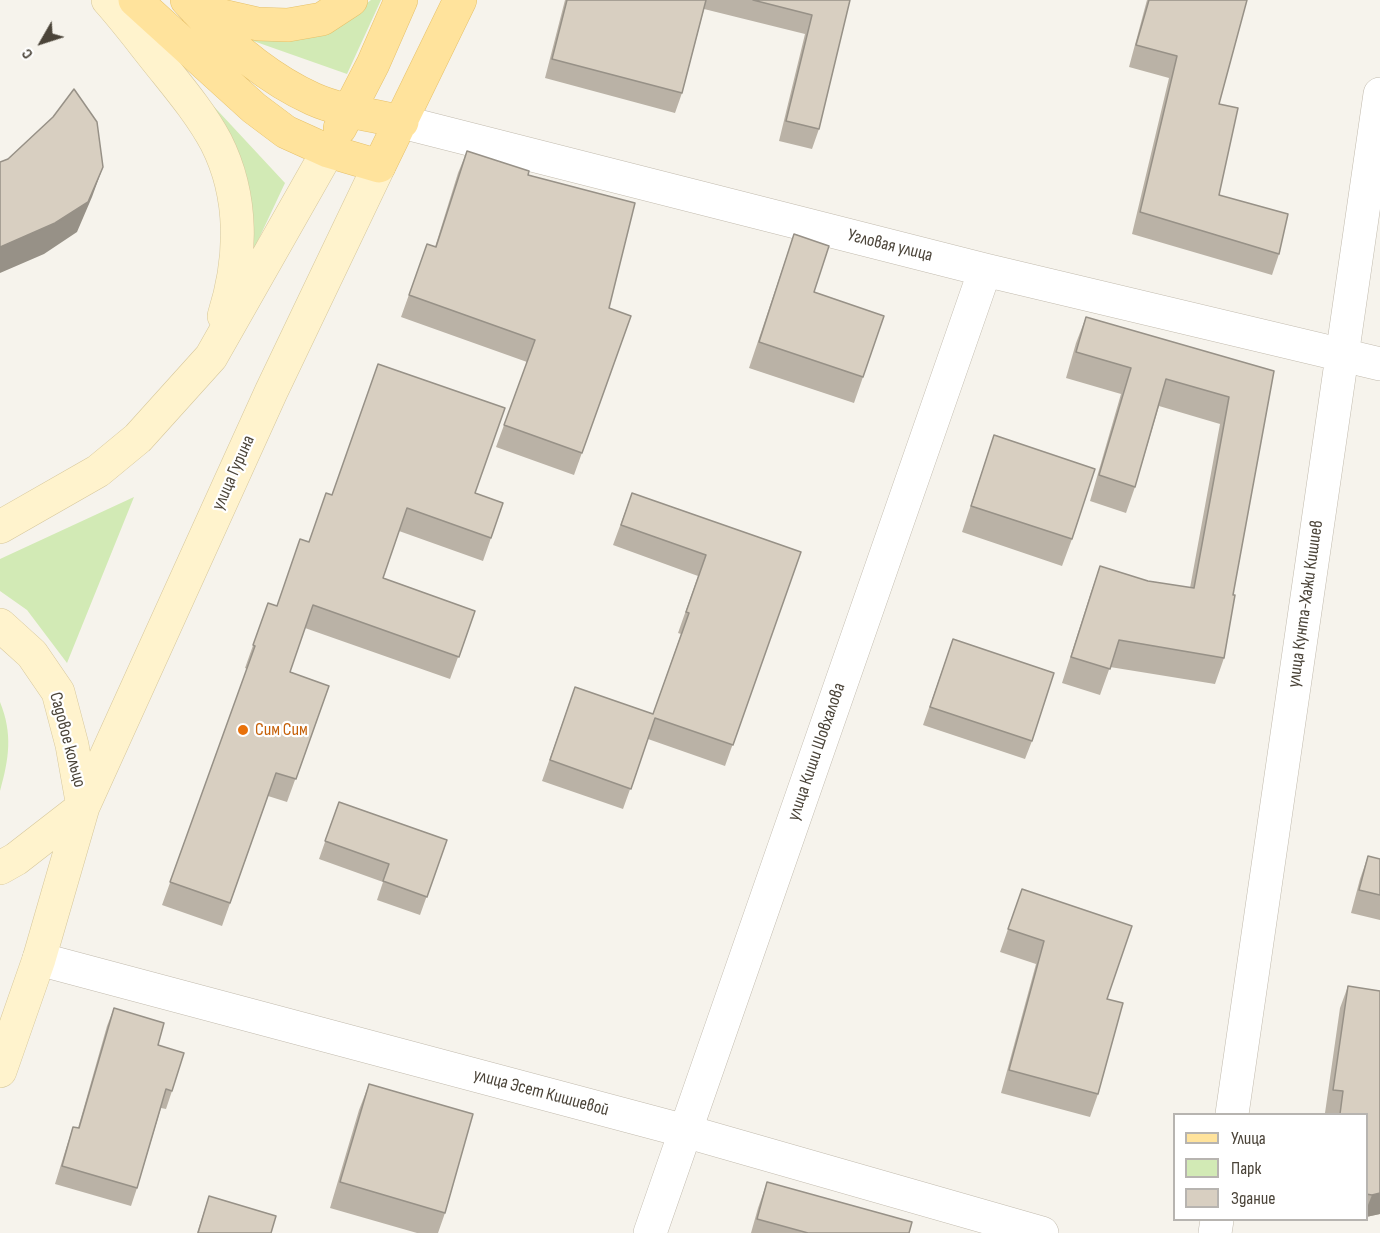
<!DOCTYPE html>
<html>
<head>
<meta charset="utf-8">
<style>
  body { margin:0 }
  #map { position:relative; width:1380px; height:1233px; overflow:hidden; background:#f6f3ec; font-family:"Sofia Sans Condensed",sans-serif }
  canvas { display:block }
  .legend { position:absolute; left:1173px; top:1113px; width:195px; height:108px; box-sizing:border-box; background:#fff; border:2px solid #b7b4b0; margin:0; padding:8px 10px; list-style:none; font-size:18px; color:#4b4439 }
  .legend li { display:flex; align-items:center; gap:12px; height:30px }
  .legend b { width:30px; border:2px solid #b7b4b0 }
  .north { position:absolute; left:12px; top:12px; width:60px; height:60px; -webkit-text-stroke:4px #fff; paint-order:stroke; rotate:231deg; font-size:16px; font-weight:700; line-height:24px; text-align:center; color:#4b4439 }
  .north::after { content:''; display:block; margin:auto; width:21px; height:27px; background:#4b4439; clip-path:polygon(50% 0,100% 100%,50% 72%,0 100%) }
</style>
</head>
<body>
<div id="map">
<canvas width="1380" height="1233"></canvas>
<ul class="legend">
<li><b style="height:8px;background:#ffe39c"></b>Улица</li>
<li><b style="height:16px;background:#d2eab5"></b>Парк</li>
<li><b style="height:16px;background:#d8cfc1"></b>Здание</li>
</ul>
<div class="north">С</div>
</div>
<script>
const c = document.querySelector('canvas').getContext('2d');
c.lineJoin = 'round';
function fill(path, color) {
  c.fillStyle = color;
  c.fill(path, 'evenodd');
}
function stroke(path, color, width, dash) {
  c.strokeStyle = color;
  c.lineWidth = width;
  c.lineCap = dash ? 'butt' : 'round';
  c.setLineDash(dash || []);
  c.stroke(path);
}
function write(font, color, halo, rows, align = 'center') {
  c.font = font + ' "Sofia Sans Condensed",sans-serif';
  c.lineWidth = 4.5;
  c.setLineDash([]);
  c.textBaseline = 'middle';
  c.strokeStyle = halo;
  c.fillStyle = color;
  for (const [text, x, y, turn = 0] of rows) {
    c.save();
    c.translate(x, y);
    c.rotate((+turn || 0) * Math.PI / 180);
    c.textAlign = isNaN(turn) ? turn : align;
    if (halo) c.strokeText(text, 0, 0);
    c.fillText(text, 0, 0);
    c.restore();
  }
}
const green = new Path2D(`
  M371,0H381L347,74L242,37L350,16Z
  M166,55L285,183L254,249L248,195Z
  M134,497L67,663L27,610L0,591V559Z
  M0,702C13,734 9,759 0,791Z`);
const minor = new Path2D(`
  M402,122L985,270L1380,364
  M1232,1114L1380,94
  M650,1233L985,270
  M1215,1233L1217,1220`);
const tertiary = new Path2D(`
  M39,959L685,1131L1042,1233`);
const secondary = new Path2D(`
  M108,0C126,20 143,43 160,64C180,89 201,114 216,142C244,197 242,259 224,316
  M0,527L98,471L138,438L211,357L328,151
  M0,625L32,654L58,692L72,745L83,807
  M0,868L16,859L83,807
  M0,1071L39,959L83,807L271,392L379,166`);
const primary = new Path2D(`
  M135,0L254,108L286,132L328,151L379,166L460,0
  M187,0C222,39 264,77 313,99C340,111 373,115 402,122
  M196,10L258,24L288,25L322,19L351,0
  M340,128L373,64L401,0`);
const wall = new Path2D(`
  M565,0H850L819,129L812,149L779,141L805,34L704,9L682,93L675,113L545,78Z
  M1147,0H1247L1219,104V195L1279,254L1272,275L1132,234L1169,78L1129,67Z
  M467,151L528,175L609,308L631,316L574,475L496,447L527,362L401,317L427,244L435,247L458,173Z
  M794,234L814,292L863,377L854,403L749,368Z
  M1086,317L1274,371L1233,595L1224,658L1215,684L1110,667L1100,695L1062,683L1091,592L1100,566L1148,581L1190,588L1220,424L1159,406L1135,487L1126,513L1090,501L1121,394L1066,378L1076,343Z
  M994,435L1072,539L1062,566L962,532Z
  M475,493L491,538L483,561L399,531L383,578L475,611L450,679L305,628L290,672L329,686L287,802L268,796L222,926L162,905L247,669L245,668L268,603L277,606L331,495Z
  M632,493L801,552L725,766L648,739L623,809L542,781L575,687L653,714L681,634L678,633L698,576L613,545Z
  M953,639L1032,741L1025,759L923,725Z
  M339,802L447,840L420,915L377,900L383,882L319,859Z
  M1368,856L1380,859V920L1351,913L1360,879Z
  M1022,889L1107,999L1098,1094L1090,1117L1001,1093L1036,964L1000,952Z
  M1348,986L1380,991V1214L1366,1217V1114H1335L1325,1113L1340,1008Z
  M114,1008L158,1045L172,1091L166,1109L161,1108L137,1188L131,1206L55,1184L67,1145L73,1127L78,1128L107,1026Z
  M369,1084L445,1213L438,1233H417L330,1208L359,1110Z
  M767,1182L909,1233H751L758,1208Z
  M209,1196L271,1233H197Z`);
const shadedWall = new Path2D(`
  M103,167L92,197L77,232L44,254L0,273V247Z
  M1380,1193V1214L1366,1217V1210L1372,1195Z`);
const building = new Path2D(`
  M567,0H706L682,93L552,59Z
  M753,0H850L819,129L786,121L812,15Z
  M1149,0H1247L1219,104L1238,108L1219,195L1288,214L1279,254L1140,212L1177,56L1136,45Z
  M74,89L97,122L103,167L88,202L55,223L0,247V162L8,159L53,117Z
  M467,151L529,171L528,175L635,203L609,308L631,316L582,453L504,425L535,340L409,295L427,244L436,247Z
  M794,234L829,246L814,292L884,316L863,377L759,342Z
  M1086,317L1274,371L1233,595H1235L1224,658L1119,640L1110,669L1071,657L1100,566L1148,581L1194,588L1229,397L1166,379L1135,487L1099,475L1131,368L1076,352Z
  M378,364L505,408L475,493L503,503L491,538L407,508L383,578L475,611L459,657L313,605L290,672L329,686L296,779L276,773L230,903L170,882L255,646L253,645L268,603L277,606L300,539L309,542L326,493L332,495Z
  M994,435L1095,469L1072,539L971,506Z
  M632,493L801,552L733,745L655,718L631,789L550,760L575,687L653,714L689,613L686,612L706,555L621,525Z
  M953,639L1054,673L1032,741L930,707Z
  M339,802L447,840L427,897L383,881L389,864L325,841Z
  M1368,856L1380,859V895L1359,890Z
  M1022,889L1132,926L1107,999L1123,1003L1098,1094L1009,1070L1044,941L1008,929Z
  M1348,986L1380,991V1193L1372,1195L1366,1194V1114H1340L1343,1091L1333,1090Z
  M114,1008L164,1023L158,1045L184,1053L172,1091L166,1089L137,1188L62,1166L73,1127L79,1128Z
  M369,1084L473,1114L445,1213L340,1182Z
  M767,1182L912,1222L909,1233H808L757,1219Z
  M209,1196L276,1216L271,1233H198Z`);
const markers = [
  [243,730,6,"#e8710a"]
];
const streetNames = [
  ["Угловая улица",890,246,14],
  ["улица Гурина",234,473,-66],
  ["улица Кунта-Хажи Кишиев",1306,604,-82],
  ["Садовое кольцо",67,740,75],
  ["улица Киши Шовхалова",817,752,-71],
  ["улица Эсет Кишиевой",541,1093,15]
];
const foodNames = [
  ["Сим Сим",255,730]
];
fill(green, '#d2eab5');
stroke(minor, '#c2bbae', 34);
stroke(tertiary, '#c2bbae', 34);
stroke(secondary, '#d6c79b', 34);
stroke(primary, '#e6c16a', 34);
stroke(minor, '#fff', 33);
stroke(tertiary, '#fff', 33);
stroke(secondary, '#fff3cd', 33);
stroke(primary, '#ffe39c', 33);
fill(wall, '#bab2a6');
fill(shadedWall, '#979187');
fill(building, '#d8cfc1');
stroke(building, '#979187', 1.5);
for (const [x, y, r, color] of markers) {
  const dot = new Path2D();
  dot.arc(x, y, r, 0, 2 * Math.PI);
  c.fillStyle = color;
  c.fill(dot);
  stroke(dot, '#fff', 2);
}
write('18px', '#4b4439', '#fff', streetNames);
write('18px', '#c56008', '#fff', foodNames, 'left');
</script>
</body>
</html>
